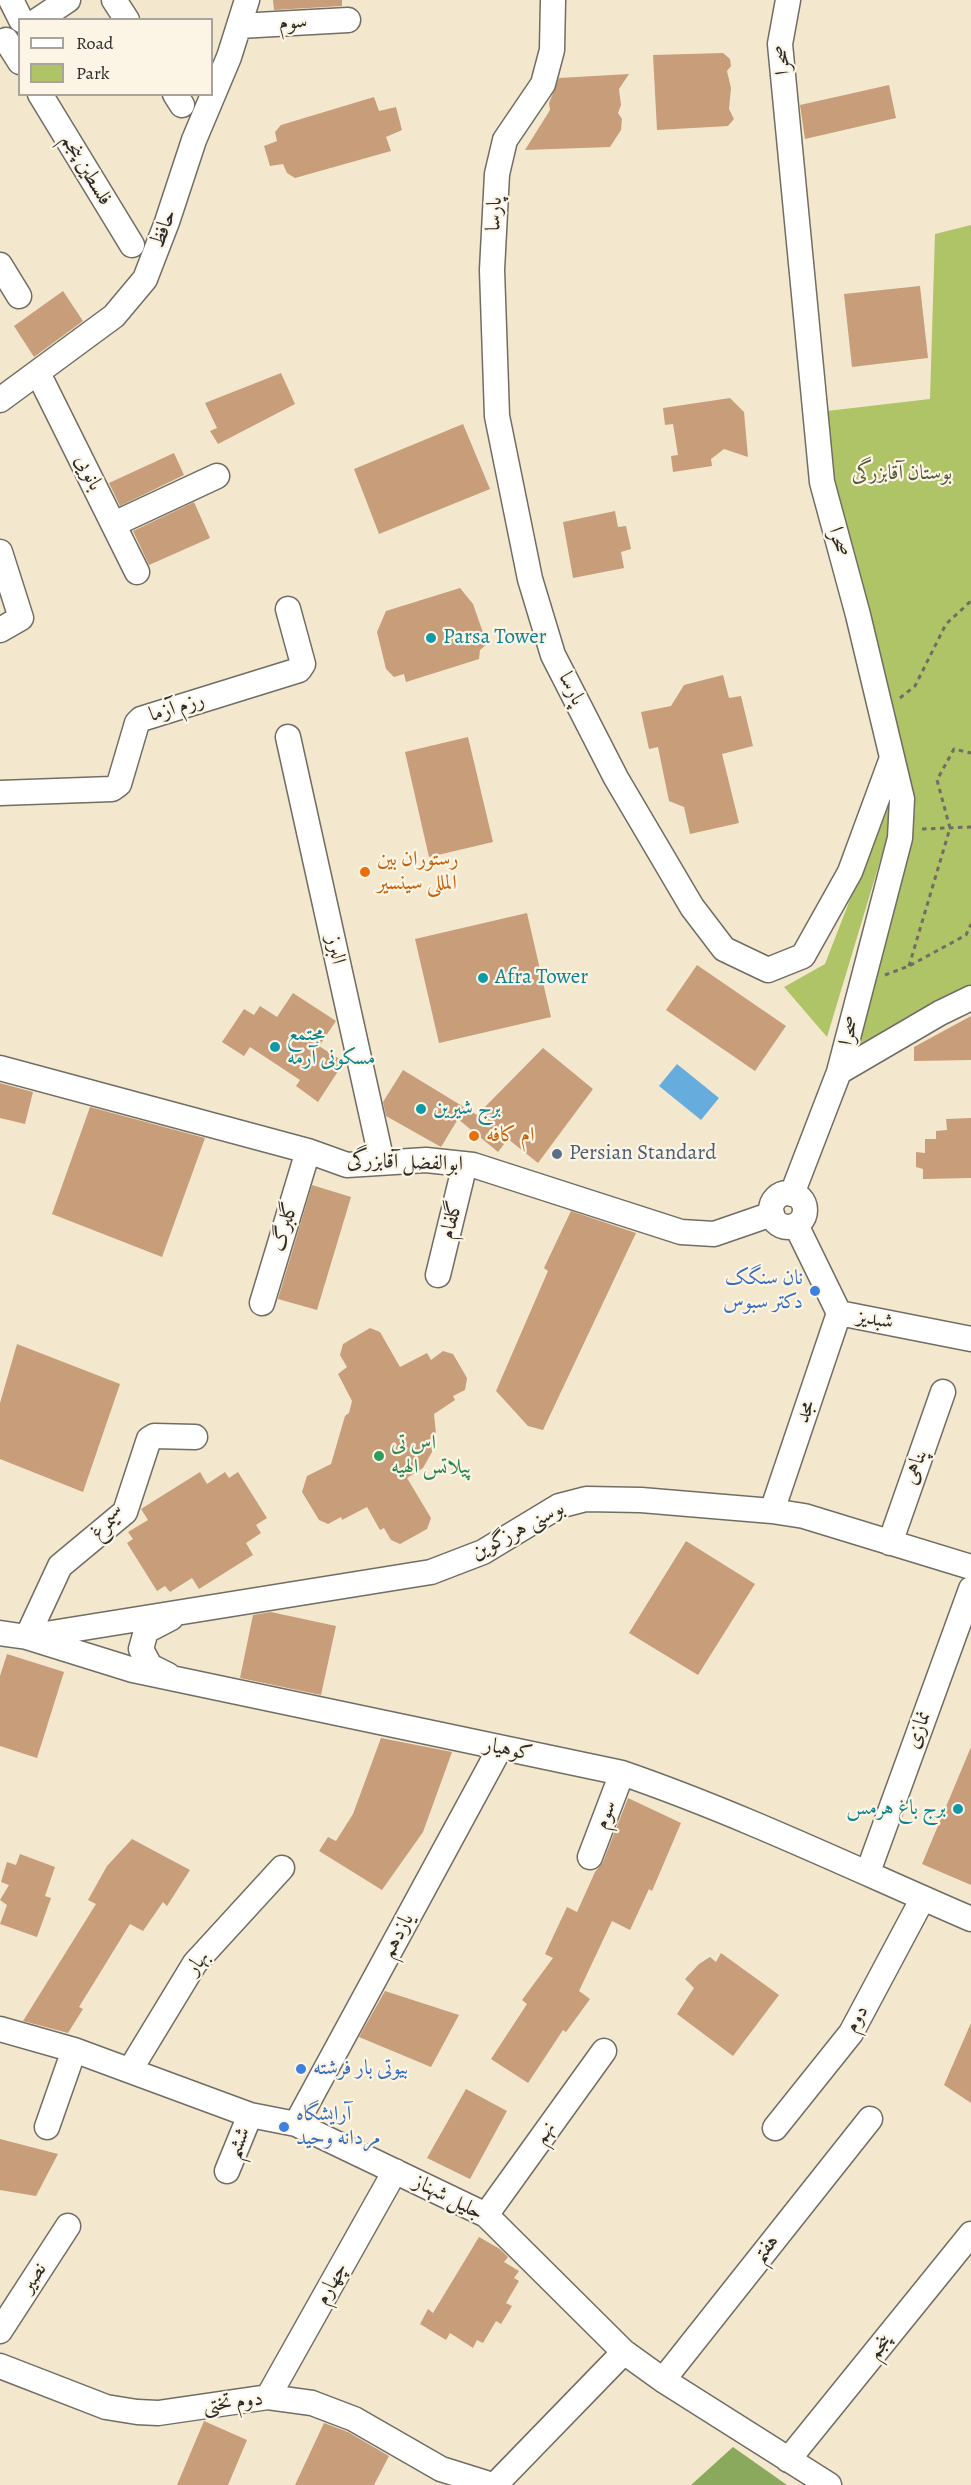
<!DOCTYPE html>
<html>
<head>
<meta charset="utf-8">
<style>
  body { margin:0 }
  #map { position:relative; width:971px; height:2485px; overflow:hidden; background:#f3e8cd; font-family:Alegreya,serif }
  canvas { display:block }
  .legend { position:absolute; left:18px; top:18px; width:195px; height:78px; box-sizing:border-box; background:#fcf5e5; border:2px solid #a8a49b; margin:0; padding:8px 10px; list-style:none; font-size:18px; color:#2b2b2b }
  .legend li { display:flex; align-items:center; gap:12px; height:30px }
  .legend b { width:30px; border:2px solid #a8a49b }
</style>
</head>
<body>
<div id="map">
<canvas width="971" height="2485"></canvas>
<ul class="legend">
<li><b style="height:8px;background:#fff"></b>Road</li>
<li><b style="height:16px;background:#afc367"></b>Park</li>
</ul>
</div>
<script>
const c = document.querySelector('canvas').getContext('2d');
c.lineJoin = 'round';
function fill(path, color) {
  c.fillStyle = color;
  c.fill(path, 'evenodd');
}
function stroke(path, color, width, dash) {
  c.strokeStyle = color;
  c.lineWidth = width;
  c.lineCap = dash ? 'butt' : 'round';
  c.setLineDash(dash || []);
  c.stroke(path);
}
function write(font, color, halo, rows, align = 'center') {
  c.font = font + ' Alegreya,Amiri,serif';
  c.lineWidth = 4.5;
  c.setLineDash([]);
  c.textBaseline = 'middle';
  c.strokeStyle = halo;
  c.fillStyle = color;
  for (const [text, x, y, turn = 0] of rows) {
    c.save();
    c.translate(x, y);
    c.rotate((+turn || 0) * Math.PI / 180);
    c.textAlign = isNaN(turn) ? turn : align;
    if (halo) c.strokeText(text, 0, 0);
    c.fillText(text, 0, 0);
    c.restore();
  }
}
const green = new Path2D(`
  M971,225V990L854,1055L913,813L832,479L827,411L930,399L935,234Z
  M887,804L893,818L827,1037L784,987L825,964Z`);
const forest = new Path2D(`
  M733,2447L787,2485H691Z`);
const water = new Path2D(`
  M677,1064L719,1098L701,1120L659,1086Z`);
const building = new Path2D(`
  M273,0H342V6L274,10Z
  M723,53L730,59L731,66L727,71L731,88L729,109L734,119L728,126L657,130L653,55Z
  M629,74L619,89L621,105L618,113L622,119L621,130L610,147L525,150L550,110L549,103L559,78Z
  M889,85L896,118L805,139L800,105Z
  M374,97L379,111L396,107L402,130L386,137L391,151L295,178L287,173L283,164L270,166L264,146L277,141L275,132L281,125Z
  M920,286L928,358L852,367L844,294Z
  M63,291L83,321L34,357L14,326Z
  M281,373L295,404L218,444L210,431L217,428L205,403Z
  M730,398L744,412L748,457L724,449L711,459L712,466L673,472L671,456L678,455L673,424L665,425L663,408Z
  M463,424L490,489L379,534L354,469Z
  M174,453L184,475L120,506L109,483Z
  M194,502L210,538L149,565L133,531Z
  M615,511L618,527L626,526L631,549L621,552L624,568L573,578L563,522Z
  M460,588L473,604L487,644L480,650L479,659L406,682L404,674L394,677L386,669L377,632L386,611Z
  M723,675L729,698L741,696L753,746L722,754L739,823L690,834L684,807L669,801L658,747L649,749L641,712L671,706L684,685Z
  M468,737L493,842L429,857L405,752Z
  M527,913L551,1017L439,1043L415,939Z
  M697,965L786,1026L755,1071L666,1010Z
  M293,993L336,1021L319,1046L344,1062L318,1102L296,1086L300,1080L250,1047L244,1056L222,1042L244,1009L254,1015L260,1006L277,1017Z
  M971,1016V1060L914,1061V1047Z
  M543,1048L593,1089L538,1163L508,1139L498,1152L458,1119L441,1147L386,1116L383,1102L403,1070L477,1115Z
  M0,1083L33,1092L25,1124L0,1118Z
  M90,1107L205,1138L162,1257L52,1214Z
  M971,1118V1178L923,1179V1169L916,1167V1152L925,1153V1139H936V1131L947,1130L946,1119Z
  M312,1185L351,1197L317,1310L278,1299Z
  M571,1211L636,1233L543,1430L528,1426L496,1391L548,1271L544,1268Z
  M370,1328L380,1332L400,1367L427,1353L431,1360L443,1351L453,1354L467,1378L465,1390L453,1396L455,1400L434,1414L436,1434L432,1452L423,1468L407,1478L431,1518L427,1529L400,1544L391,1540L384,1528L380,1530L367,1507L342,1520L341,1517L328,1524L319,1520L302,1492L307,1476L331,1464L345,1416L349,1413L352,1401L338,1374L347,1367L340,1355L343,1344Z
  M17,1344L120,1384L83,1492L0,1459V1403Z
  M200,1472L207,1484L225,1472L229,1478L238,1472L267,1518L256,1525L261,1533L246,1543L253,1555L199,1589L192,1578L170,1592L165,1586L157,1591L127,1543L133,1539L128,1532L148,1520L141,1509Z
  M686,1541L755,1584L698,1675L629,1633Z
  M271,1612L336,1626L321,1695L240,1678L253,1615Z
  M7,1654L64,1672L37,1758L0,1746V1676Z
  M381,1738L452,1752L423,1832L382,1890L319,1851L328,1837L336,1841L353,1814Z
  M971,1747V1885L922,1864Z
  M628,1798L681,1823L652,1891L649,1889L630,1930L612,1921L579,1991L590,1999L566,2032L563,2030L528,2083L491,2059L527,2004L522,2000L553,1958L545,1954L567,1907L577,1912L595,1872L603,1862Z
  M132,1839L190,1870L167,1906L163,1902L143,1931L130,1924L79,2007L83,2009L68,2033L23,2021L96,1904L88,1900L107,1866Z
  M20,1854L55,1867L45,1896L51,1898L37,1937L0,1924L7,1905L0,1900L9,1885L1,1882L7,1862L16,1865Z
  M721,1953L779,1995L733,2056L677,2014L694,1988L685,1979L699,1964L710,1957L716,1962Z
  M385,1991L459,2015L431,2067L359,2037Z
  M971,2023V2103L944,2085Z
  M466,2089L507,2111L470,2179L427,2158Z
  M0,2139L58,2154L36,2196L0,2190Z
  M479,2237L500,2249L508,2257L504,2262L519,2271L514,2278L519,2281L506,2303L512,2306L501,2324L496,2321L483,2343L477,2340L473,2348L450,2333L446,2340L420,2324L428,2309L433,2313Z
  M204,2421L247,2440L228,2485H177Z
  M324,2423L348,2432L389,2456L374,2485H295Z`);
const path = new Path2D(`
  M900,698L915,686L946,624L971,601
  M922,829L971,827
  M909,966L950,828L937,780L954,749L971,753
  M885,975L909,966L966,935L971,924`);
const minor = new Path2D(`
  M11,0L21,20
  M114,0L127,20
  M553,0L552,50L543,84L505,140L497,174L492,270L497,416L530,579L553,655L616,778L692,907L724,949L768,970L803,956L850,872L892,758
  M788,0L780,44L822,482L858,615L902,799L900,838L839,1072
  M38,20L68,0
  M239,26L348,20
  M6,40L20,62
  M40,94L132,245
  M175,94L182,105
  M0,265L19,296
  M38,373L137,572
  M0,400L114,316L145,279L167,222L194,140L229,57L247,0
  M114,524L217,476
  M0,552L21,618L0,630
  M288,737L382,1162
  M0,793L112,789L119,784L137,723L141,719L299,670L303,664L288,609
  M0,1068L308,1151L347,1165L426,1160L473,1165L681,1232L714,1234L772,1214
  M771 1210a17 17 0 1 1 34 0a17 17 0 1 1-34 0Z
  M792,1194L839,1072L940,1013L971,998
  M796,1225L839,1313
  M438,1275L465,1164
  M262,1303L308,1151
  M839,1313L971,1339
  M772,1511L839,1313
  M890,1543L943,1392
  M0,1633L27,1637L133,1670L622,1773C741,1814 855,1869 971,1919
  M33,1636L431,1572L483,1552L559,1506L586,1499L641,1500L772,1511L804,1516L971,1567
  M27,1637L60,1566L125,1512L149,1439L154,1436L195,1437
  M168,1675L150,1666L141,1649L146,1631L171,1618
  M590,1857L622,1773
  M868,1872L971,1589
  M0,2029L74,2050L250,2115L296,2124L486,2215L624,2352L663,2380L829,2485
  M130,2070L195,1963L282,1868
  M296,2124L500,1748
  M47,2127L74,2050
  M775,2128L851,2033L923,1898
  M227,2171L250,2115
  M486,2215L604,2051
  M0,2331L68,2226
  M0,2366L106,2407L137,2412L158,2413L268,2397L312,2403L354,2419L441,2469L492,2485
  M663,2380L870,2119
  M268,2397L395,2171
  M788,2460L971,2234
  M495,2485L624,2352`);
const markers = [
  [431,638,6,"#0f9aa8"],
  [365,872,6,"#e8710a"],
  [483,978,6,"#0f9aa8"],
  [275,1047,6,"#0f9aa8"],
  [421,1109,6,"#0f9aa8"],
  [474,1136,6,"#e8710a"],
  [557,1154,6,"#5c6f8a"],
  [815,1291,6,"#3f7fe0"],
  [379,1456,6,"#2e9e5b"],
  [958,1809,6,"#0f9aa8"],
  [301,2069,6,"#3f7fe0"],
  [284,2127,6,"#3f7fe0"]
];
const streetNames = [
  ["سوم",293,23,-3],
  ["صحرا",783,60,-93],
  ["فلسطین پنجم",86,170,59],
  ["پارسا",495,214,-87],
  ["حافظ",164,229,-70],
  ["بانویی",88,473,63],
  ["صحرا",838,542,75],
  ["پارسا",571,689,63],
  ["رزم آزما",177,708,-17],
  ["البرز",335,950,78],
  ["صحرا",850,1031,-75],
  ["ابوالفضل آقابزرگی",405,1163,2],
  ["گلفام",452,1220,-76],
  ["گلبرگ",285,1227,-73],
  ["شبدیز",875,1320,10],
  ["مجد",806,1412,-71],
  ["پناهی",916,1467,-71],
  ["سیمرغ",108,1523,-44],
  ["بوسنی هرزگوین",518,1531,-28],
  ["نمازی",919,1730,-70],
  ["کوهیار",508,1750,12],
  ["سوم",606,1815,-69],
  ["یازدهم",398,1936,-62],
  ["بهار",198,1963,-53],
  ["دوم",857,2019,-60],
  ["نهم",545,2133,-54],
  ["ششم",239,2143,-67],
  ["جلیل شهناز",448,2198,27],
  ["هفتم",766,2249,-52],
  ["نصیر",34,2278,-57],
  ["چهارم",332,2284,-61],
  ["پنجم",880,2347,-51],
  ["دوم تختی",233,2403,-7]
];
const parkNames = [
  ["بوستان آقابزرگی",902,474]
];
const cultureNames = [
  ["Parsa Tower",443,638],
  ["Afra Tower",495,978],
  ["مجتمع",287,1035],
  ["مسکونی آرمه",287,1059],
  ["برج شیرین",433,1109],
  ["برج باغ هرمس",946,1809,"right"]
];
const foodNames = [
  ["رستوران بین",377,860],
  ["المللی سینسیر",377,884],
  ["ام کافه",486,1136]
];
const serviceNames = [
  ["Persian Standard",569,1154]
];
const shopNames = [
  ["نان سنگک",803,1279,"right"],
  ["دکتر سبوس",803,1303,"right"],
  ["بیوتی بار فرشته",313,2069],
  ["آرایشگاه",296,2115],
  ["مردانه وحید",296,2139]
];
const leisureNames = [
  ["اس تی",391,1444],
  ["پیلاتس الهیه",391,1468]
];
fill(green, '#afc367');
fill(forest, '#8ba95c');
fill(water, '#66addd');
fill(building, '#c89d7a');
stroke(minor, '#716d64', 27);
stroke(path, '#716d64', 3, [4.5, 4.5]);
stroke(minor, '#fff', 24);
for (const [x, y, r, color] of markers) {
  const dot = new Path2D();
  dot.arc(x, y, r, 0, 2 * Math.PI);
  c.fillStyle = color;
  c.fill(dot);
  stroke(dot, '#fcf5e5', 2);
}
write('21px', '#2b2b2b', '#fcf5e5', streetNames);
write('21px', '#53593d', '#fcf5e5', parkNames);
write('21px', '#0d838f', '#fcf5e5', cultureNames, 'left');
write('21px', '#c56008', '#fcf5e5', foodNames, 'left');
write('21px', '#4e5e75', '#fcf5e5', serviceNames, 'left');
write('21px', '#366cbe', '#fcf5e5', shopNames, 'left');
write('21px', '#27864d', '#fcf5e5', leisureNames, 'left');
</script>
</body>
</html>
